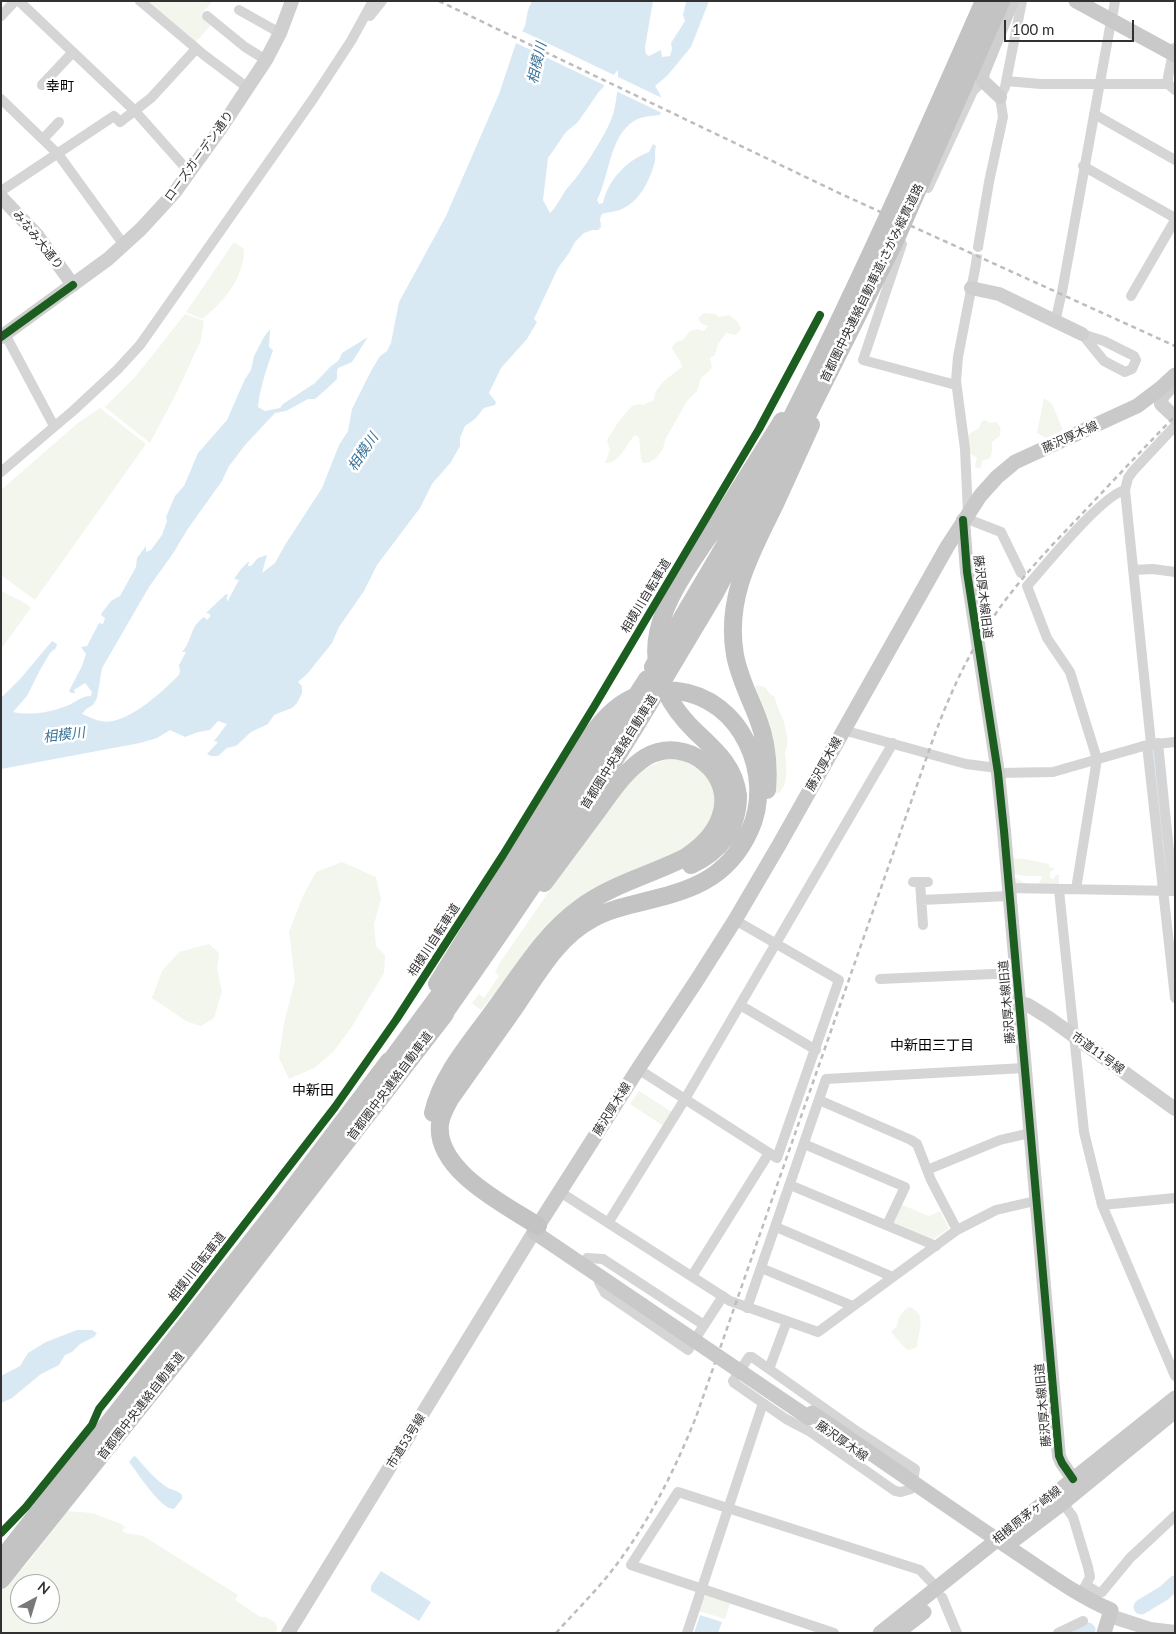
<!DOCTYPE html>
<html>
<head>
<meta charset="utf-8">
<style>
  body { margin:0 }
  #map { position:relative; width:1176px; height:1634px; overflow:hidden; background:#fff; font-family:Lato,sans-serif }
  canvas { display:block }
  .frame { position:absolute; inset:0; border:2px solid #313131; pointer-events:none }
  .north { position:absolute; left:10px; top:1574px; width:50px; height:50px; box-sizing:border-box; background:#fff; border:1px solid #adadad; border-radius:50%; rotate:39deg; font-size:14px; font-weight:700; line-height:20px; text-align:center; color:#313131 }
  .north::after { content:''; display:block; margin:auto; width:18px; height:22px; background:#797979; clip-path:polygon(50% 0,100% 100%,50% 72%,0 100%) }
  .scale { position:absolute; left:1004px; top:20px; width:130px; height:22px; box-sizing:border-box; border:2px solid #313131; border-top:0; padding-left:6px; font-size:15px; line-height:18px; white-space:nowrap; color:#313131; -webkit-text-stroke:4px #fff; paint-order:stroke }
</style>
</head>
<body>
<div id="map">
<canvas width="1176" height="1634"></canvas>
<div class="frame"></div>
<div class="north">N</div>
<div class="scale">100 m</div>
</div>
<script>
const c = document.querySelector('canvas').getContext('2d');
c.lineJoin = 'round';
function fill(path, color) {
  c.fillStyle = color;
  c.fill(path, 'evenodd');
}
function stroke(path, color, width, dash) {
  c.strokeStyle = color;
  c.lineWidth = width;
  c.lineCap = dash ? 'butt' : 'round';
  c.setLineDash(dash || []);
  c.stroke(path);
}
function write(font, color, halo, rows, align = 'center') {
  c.font = font + ' Lato,"Noto Sans JP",sans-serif';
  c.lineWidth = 5;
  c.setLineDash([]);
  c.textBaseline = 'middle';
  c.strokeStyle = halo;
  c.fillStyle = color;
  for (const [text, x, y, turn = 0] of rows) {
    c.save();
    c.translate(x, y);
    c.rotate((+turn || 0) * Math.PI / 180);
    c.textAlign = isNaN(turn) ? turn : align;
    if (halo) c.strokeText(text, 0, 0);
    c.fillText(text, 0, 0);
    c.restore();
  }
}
const green = new Path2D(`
  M143,1H213L201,14L202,16L211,25L193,45Z
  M234,242L244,249C244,278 224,302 202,319L186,312Z
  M704,313L715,314L719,317L729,315L738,322L741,329L736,335L726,333L718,344L715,355L710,358L712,368L701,378L697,391L687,401L665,440L663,449L657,457L650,462L643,463L641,459L639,437L635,435C625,445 620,464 605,463L610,450L607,440L619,421L632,406L638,404L643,405L654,400C654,386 672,375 682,367C681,360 675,355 672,348L676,342L683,340L690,331L697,329L704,331L708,326L701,323L698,318Z
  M185,314L204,321L201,340L177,392L150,443L105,407L136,376Z
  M1044,398L1052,404L1063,430L1046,438L1037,433Z
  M100,408L146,444L35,600L1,575V490L78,423Z
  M986,420L989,423L996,422C1001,426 1001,430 1000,436L992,442V452L990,458L982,461L981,468H977L975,466L977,458L969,453L967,441L969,434L979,428L982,421Z
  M1,590C12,598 21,599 31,608L1,649Z
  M756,685L765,687L770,694L775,697C776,706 781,713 784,722C785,729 789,739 787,746C787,748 785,750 785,753C786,766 790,784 778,793L774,792L773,746L775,745L755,690Z
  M666,760H682L697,766L707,775L714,787L715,814L694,846L631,876L509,976L481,1010L472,1003L479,994L484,998L499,976L495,973L499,964L559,877L630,781C641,770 651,764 666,760Z
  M1012,858L1024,859L1049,864V867L1055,869L1050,872V878L1053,879L1056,875H1059V884L1014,885L1015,879L1016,878C1026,884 1026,885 1039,883L1042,877L1041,876H1025L1014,874Z
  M342,862L376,877L381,899L374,924L376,946L385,955L384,973L351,1028L333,1052L314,1068L289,1079L279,1058L284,1023L295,980L289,932L303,896L316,872Z
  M209,944L219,953L217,969L222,991L214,1018L201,1026L186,1021L152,998L162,971L179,952Z
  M639,1091L672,1112L665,1127L630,1104Z
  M900,1204L929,1216L940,1211L948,1226V1229L932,1240L893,1223Z
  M910,1307C928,1315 918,1332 917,1346L916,1348L908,1350L902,1345L891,1332L897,1326C898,1318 902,1310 910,1307Z
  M67,1511L92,1513L121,1524L125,1527L122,1531L126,1533L143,1536L238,1595L235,1600L260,1617H266L276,1623L277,1629L275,1633H1V1591L26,1565ZM20,1584H50V1614H20Z
  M708,1595L730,1603L725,1619L699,1611L703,1598Z`);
const water = new Path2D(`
  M532,1H653L645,47L646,54L649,56L661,50L662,57L670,56L672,49L671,43L685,21L683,15L686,2L709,1L691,47L667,76L655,86C661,94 665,105 660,115C652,116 642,116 634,121C609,137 610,175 597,200L599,204L603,203C608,180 627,160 649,152L653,144L656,146C654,152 656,156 655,161C650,180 640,201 622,209C616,212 608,212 602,214L600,219L601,227L598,230H592L584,233L575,242L569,253L558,268L534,319L537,322L527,339L501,368L489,393L496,402L495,405L484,408L475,419L465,426L460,438V446L451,462L432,484L420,508L377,565L364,591L339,627L332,643L308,673L298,682L302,686V693L297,703L292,708L274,715L268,724L251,732L236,746L227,748L218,756H211L207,754L218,742L214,741L227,724L218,721L210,730L198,732L185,737L170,730L157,738L140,743L1,769V698L21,678L52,641L57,644L56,648L50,653L40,670L27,696L13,712C31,716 52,712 69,705C77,701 82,696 91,696L92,692L85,683L74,690L75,693H71L69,691L82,666L86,654L81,647L87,646L99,623L103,624L105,618L102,616L101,614L111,601L120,596L136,567L137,558L146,546V552L151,550L162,535L167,521L166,517L175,496L184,486L198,453L227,420L245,379L251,370L254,356L264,337L270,329L269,347L273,350C267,368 260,387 258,407L265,411L280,408L283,404L315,383L330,367L339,360L342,353L368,337L352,362L338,368L337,372V379C330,386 322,393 315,399H308L286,411L275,413L246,444L229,466L222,481L187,530L174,552L149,587L102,668L97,698L93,705L86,709L82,714C88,716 94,720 101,721C125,727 163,691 179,675L180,671L179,665L186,652H182C193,640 189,627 204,617L207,620L210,617V614L206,613L226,594L228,595L227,598V602L239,580L234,579L241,569L249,561L248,566H251L258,558L267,555L262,573L275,563L285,545L322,488L339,445L348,431L352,409L371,371L380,356L387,351L391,343L399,302L446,216L499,94L515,46L525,26L528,10ZM618,70C618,85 617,105 611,120C604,137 582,172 570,185C563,192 559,204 550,213L543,200L548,158L566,132L578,122L598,93Z
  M77,1330H92L97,1333L94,1337L80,1344L72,1352L65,1355L59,1365L41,1374L12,1398L1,1403V1376L20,1366L28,1353L46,1342Z
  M134,1456L136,1457C145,1467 154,1478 165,1486C170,1490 178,1490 182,1495V1499L174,1509C161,1510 138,1473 129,1462Z
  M381,1571L431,1602L419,1621L371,1591V1586Z
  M700,1615L722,1622L718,1633H694Z`);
const pier = new Path2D(`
  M520,30L664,99L665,110L664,114L614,90L616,77L608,87L514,42Z`);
const river = new Path2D(`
  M1153,751L1161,832
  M1141,1607L1164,1593L1175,1583
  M1080,1633L1088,1630`);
const streetTunnel = new Path2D(`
  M976,264L978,247`);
const street = new Path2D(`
  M19,1L135,111L190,173
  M140,1L204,55L248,88
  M239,10L280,33
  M1113,13L1115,1
  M1,16L15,1
  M207,16L245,47L266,60
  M370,16L382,1
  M1006,81L1041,84H1168L1175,90
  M1168,84V77L1174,48
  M42,85L73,52
  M1,99L58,154L124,245
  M1094,114L1175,160
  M43,139L59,122
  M1083,166L1175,218
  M928,188L973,91L983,81
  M1,191L114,116L120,122L151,98L196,49
  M902,244L863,360L956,385
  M978,247L989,182L1003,117L1000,97L1005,87L1022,1
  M1062,292L1110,27
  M1131,296L1175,220
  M1055,322L1061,296
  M5,334L54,426
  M1082,334L1104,341L1134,356L1136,360L1132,369L1125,372L1104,361Z
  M1,472L74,410L117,370L140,345L313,99L351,41L373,1
  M968,513L965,449L956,381L958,357L976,264
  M965,518L1001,532L1021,573
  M1133,570L1153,569L1175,572
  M843,730L966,764L997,768
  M1158,743L1173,890
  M1151,744L1125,490L1128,478L1133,471L1175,426
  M1147,745L1175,998
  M998,773L1053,772L1147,745L1175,742
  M913,882H928
  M920,882L923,925
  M1008,888L1175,891
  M1076,889L1097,759L1070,672L1047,638L1027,586C1046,565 1101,496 1125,490
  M1059,890L1084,1132L1102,1205L1175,1376
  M921,900L1009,896
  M880,979L1016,973
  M740,1005L816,1050
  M638,1069L777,1158L839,980L735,920
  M819,1100L911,1140L917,1144L931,1180L957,1230
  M804,1144L905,1187L887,1225
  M927,1170L1000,1140L1030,1133
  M790,1185L936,1246
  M560,1192L730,1301L818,1332L957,1230L996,1210L1035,1201
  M1102,1205L1175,1198
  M608,1223L685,1099L893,743
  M776,1227L893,1277
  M587,1258L603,1259L704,1325
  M761,1268L853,1306
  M598,1274L599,1282L605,1293L688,1350L723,1296
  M692,1276L769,1153
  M747,1308L826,1079L1024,1068
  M769,1369L787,1321
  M911,1489L901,1492L895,1491L809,1431L786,1419L734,1383L733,1381L749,1357H752L858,1432L915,1469L913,1482
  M1063,1503L1073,1517L1088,1567L1090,1577L1083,1590
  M1086,1585L1099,1593L1102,1592L1130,1558L1175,1516
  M942,1597L957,1633
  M687,1633L763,1403
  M834,1633L631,1565L678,1492L920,1570L937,1588
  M1058,1633L1083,1621`);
const secondary = new Path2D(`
  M1000,97L983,81L982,75L1012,1
  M1,197L37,235L73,285
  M971,288L999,294L1082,334
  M1,337L108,259L141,229L175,192L221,128L266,60L280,33L292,1
  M1161,404L1162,397L1175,382
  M1161,404L1175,417
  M963,520L967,572L998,773L1004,831L1059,1456L1062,1463L1073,1479
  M1018,1002L1028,1005L1049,1018L1175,1109
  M1110,1616L1150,1629L1175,1632
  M288,1633L534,1232`);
const primary = new Path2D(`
  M1076,1L1175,55
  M642,1305L534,1232L638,1069L697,980L735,920L779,845L947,547L980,496L997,477L1015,462L1137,406L1161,388L1175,375
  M812,1413C882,1460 950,1509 1020,1555C1050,1575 1078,1596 1111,1610L1104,1633
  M1014,1540L1063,1503L1175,1411
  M880,1633L1175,1398
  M897,1633L924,1612`);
const highway = new Path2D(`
  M725,512L782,421
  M653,667L721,552
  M659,687L714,595L733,559
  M767,790C769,765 767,742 758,719C750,698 739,677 735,655C725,598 751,553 775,504C787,478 799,451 811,425
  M691,865C720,852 738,828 738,796
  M437,984L587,741C598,725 612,708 630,699C644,691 661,689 677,691C741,698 775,775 750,830C727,881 688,891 638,903C622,907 606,911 592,919C556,938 536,977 513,1010C492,1040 471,1069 450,1099C446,1107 441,1115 440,1124C435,1171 506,1205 538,1226
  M433,1113C442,1073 474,1039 497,1006C522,972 545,933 580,908C612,884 651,875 686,857C701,847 714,835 720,818C737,774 686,734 646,757C625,770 610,794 596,813C578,837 561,860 544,883
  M1,1560L284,1200L389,1061
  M1,1580L201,1330L445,1014`);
const rail = new Path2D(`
  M439,1L841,194L1175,346
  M556,1633C574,1613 593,1594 610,1573C647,1526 674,1472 696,1417L932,742C948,698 967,655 994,616C1018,581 1048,549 1078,518C1110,484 1142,450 1175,416`);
const primaryBridge = new Path2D(`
  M642,1305L809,1418`);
const highwayBridge = new Path2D(`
  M725,512C677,586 614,651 695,731C715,750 735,766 738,796
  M721,552C819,374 902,188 984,1
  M733,559L809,412L894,243L1001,1
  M436,1025C514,915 590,804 659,687
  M381,1074L445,987L506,900L647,679`);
const cycleway = new Path2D(`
  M1,337L73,285
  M963,520L967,572L998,773L1004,831L1059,1456L1062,1463L1073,1479
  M1,1533L26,1507L92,1425L99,1409L176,1313L335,1107L396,1020L503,855L595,705L759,429L820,315`);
const streetNames = [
  ["ローズガーデン通り",199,156,-54],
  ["みなみ大通り",38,240,51],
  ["首都圏中央連絡自動車道;さがみ縦貫道路",872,283,-64],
  ["藤沢厚木線",1070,437,-24],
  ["相模川自転車道",646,596,-59],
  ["藤沢厚木線旧道",983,597,83],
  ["首都圏中央連絡自動車道",619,752,-58],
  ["藤沢厚木線",824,764,-61],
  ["相模川自転車道",434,940,-57],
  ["藤沢厚木線旧道",1007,1002,-95],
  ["市道11号線",1098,1053,36],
  ["首都圏中央連絡自動車道",390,1086,-53],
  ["藤沢厚木線",612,1109,-58],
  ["相模川自転車道",197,1267,-52],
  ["藤沢厚木線旧道",1043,1405,-95],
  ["首都圏中央連絡自動車道",141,1406,-52],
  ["市道53号線",406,1441,-58],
  ["藤沢厚木線",842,1441,35],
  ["相模原茅ヶ崎線",1027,1515,-39]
];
const waterNames = [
  ["相模川",537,63,-77],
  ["相模川",363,452,-56],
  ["相模川",64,735,-7]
];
const neighbourhoodNames = [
  ["幸町",60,86],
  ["中新田三丁目",932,1045],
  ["中新田",313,1090]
];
fill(green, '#f2f6ed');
fill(water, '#d9e9f4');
fill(pier, '#fff');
stroke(river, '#d9e9f4', 15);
stroke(streetTunnel, '#d6d6d6', 10, [10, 5]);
stroke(street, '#d5d5d5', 10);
stroke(secondary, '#cfcfcf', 14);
stroke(primary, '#c9c9c9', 15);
stroke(highway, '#c3c3c3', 18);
stroke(rail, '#bdbdbd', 2.5, [5, 4]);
stroke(primaryBridge, '#c9c9c9', 15);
stroke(highwayBridge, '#c3c3c3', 18);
stroke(cycleway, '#1b5e20', 8);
write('12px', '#313131', '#fff', streetNames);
write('italic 14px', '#397398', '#fff', waterNames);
write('14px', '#000', '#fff', neighbourhoodNames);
</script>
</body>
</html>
